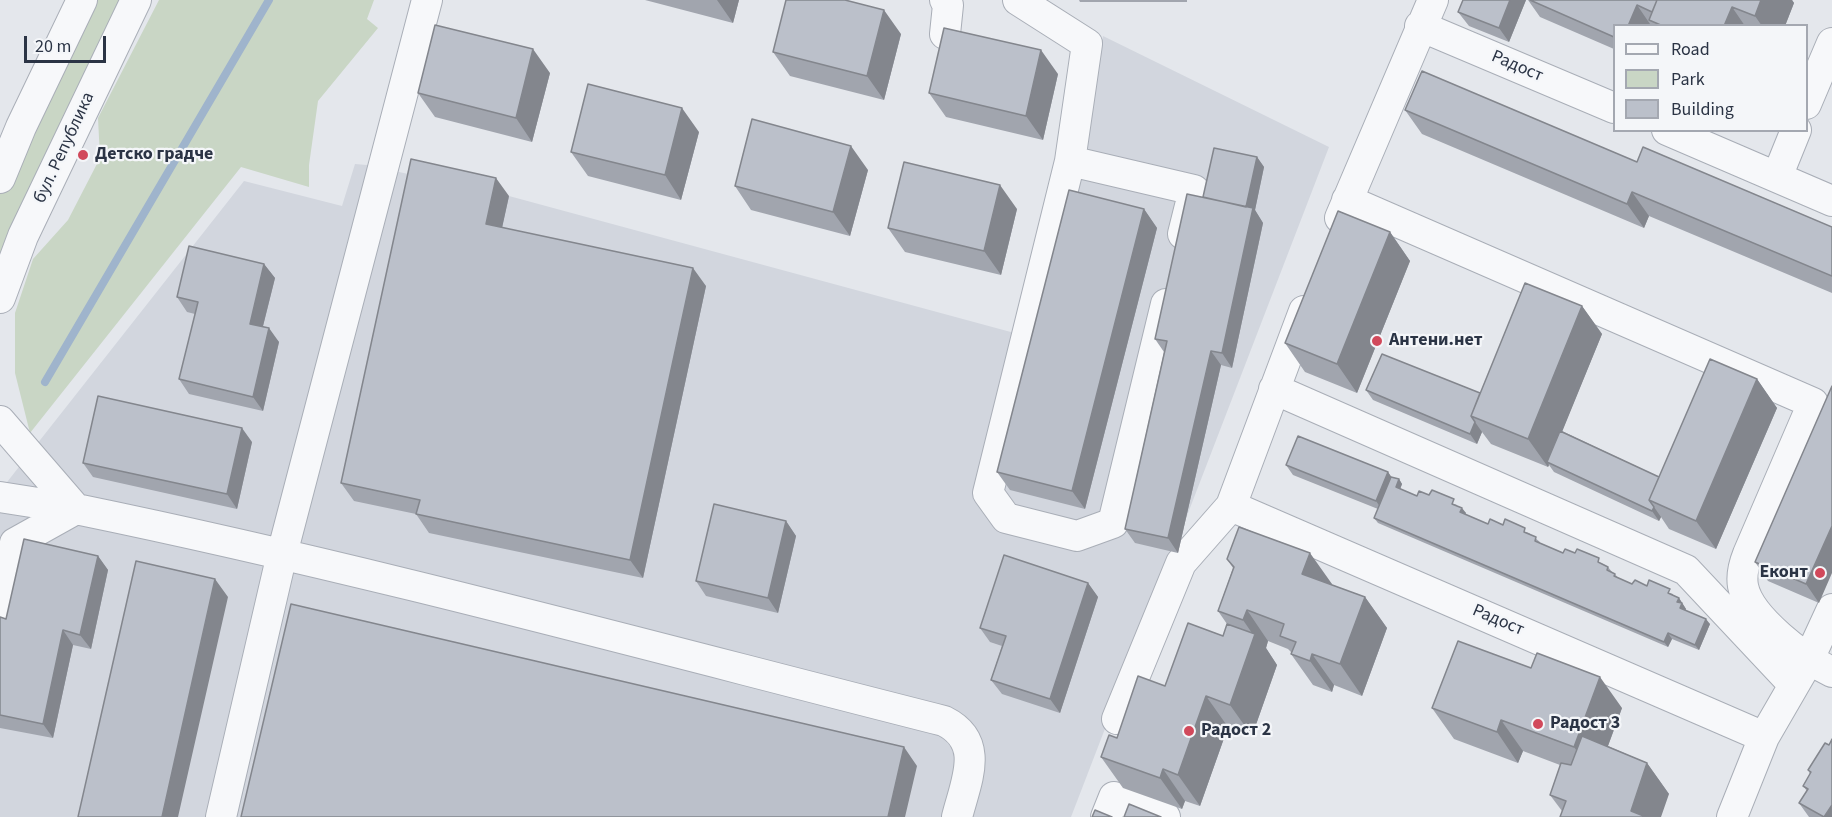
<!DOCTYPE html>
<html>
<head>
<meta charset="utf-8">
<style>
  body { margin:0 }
  #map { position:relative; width:1832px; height:817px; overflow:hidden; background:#e4e7ec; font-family:"Source Sans 3",sans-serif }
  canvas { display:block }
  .legend { position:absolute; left:1613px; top:24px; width:195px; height:108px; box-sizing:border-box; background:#f4f6f9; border:2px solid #a4a8b1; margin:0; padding:8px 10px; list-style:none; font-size:18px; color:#2b3445 }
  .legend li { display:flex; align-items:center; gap:12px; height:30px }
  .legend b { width:30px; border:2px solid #a4a8b1 }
  .scale { position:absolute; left:24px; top:36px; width:82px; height:27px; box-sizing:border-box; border:3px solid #2b3445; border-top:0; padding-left:8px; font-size:18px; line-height:21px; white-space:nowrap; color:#2b3445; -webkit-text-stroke:4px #f4f6f9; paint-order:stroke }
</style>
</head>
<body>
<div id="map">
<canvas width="1832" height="817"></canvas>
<ul class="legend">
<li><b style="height:8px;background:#f7f8fa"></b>Road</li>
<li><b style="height:16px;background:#c9d6c5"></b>Park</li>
<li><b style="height:16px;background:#bbc0ca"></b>Building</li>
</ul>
<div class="scale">20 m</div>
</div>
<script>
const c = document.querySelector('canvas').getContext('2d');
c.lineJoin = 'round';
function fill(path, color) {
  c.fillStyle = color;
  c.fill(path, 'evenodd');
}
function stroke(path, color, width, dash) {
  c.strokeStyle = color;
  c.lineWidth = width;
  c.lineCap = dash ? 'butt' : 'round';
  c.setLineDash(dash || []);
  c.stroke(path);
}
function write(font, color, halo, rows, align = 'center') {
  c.font = font + ' "Source Sans 3",sans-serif';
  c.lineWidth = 4.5;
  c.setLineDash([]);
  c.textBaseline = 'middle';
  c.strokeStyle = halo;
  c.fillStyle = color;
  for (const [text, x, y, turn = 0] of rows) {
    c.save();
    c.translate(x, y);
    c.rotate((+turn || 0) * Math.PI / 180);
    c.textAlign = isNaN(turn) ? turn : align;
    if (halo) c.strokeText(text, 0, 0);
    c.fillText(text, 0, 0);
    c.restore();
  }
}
const built = new Path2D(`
  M1103,36L1329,147L1071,817H0V491L244,181L342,206L355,164L367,165L509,196L1044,341Z`);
const green = new Path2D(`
  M83,0H137L0,298V182Z
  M159,0H374L367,19L378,28L318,101L309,165V187L241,167L30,433L15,373V313L33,259L68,220L100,158L98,118Z`);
const stream = new Path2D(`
  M45,382L269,0`);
const minor = new Path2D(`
  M945,0L948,5L945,34
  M1018,0L1087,44L1070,161L988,493L1006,518L1077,536L1113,523L1166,304
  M1420,26L1614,108
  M1806,104L1832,43
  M1667,130L1832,201
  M1070,161L1194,190L1183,234
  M1777,177L1796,130
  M0,178L21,127L82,0
  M1347,200L1813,403L1748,554C1744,564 1741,575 1743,586C1749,618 1804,659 1832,672
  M1340,218L1433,0
  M0,298L23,236L136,0
  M1274,389L1686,570L1794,685
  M0,421L76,509
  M0,497L76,509
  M1231,506L1764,737
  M0,605L15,543L76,509C368,569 656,648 944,721C986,742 966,781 957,817
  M1117,719L1181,563L1231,506L1304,311
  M221,817L282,554L427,0
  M1106,817L1114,797L1165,817
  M1732,817L1764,737L1808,661L1832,609`);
const wall = new Path2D(`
  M645,0H739L733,23Z
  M1079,0H1187V2H1080Z
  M1463,0H1526L1509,42L1469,26L1458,12Z
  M1528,0H1792L1794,3L1785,26H1653L1650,24L1614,26V49L1540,17Z
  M901,34L884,100L790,76L773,52Z
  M550,73L532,142L435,117L418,93Z
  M1058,74L1043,140L946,117L929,93Z
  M1405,110L1637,162L1832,227V293L1649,216L1644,228L1422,134Z
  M699,132L681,200L588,176L571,152Z
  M1257,157L1264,167L1255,210L1263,223L1232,368L1221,365L1178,553L1135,543L1125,529L1164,352L1155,339L1203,197Z
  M868,170L850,236L751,210L735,186Z
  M509,196L502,227L706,286L643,578L429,533L416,514L354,501L341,483Z
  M1017,209L1001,275L905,252L888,228Z
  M1144,209L1157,228L1085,509L1010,490L997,472Z
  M1390,232L1410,261L1357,393L1305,372L1285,343Z
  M264,264L275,278L263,326L279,342L263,411L189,394L179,379L195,314L187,312L177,297Z
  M1582,306L1602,334L1562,431L1659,477L1757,379L1777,408L1716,549L1669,529L1661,517L1659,521L1554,472L1549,465L1548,467L1491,444L1482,432L1477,444L1373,400L1366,390L1480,393Z
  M1832,386L1819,603L1768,581L1755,562Z
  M252,442L237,509L93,477L83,463Z
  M1286,465L1388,472L1391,477L1399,479L1402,484L1400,489L1417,496L1429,495L1457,505V506L1466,513L1465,514L1488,524L1503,525L1529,533L1540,542V543L1563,553H1575L1603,564L1608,567L1612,572L1615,574L1618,578L1632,584L1647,586L1673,594V595L1679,598L1686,609L1685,610L1710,624L1699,650L1672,639L1668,647L1378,523L1374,518L1378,509L1293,475Z
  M786,521L796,536L778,613L706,596L696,581Z
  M98,556L108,570L91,649L73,645L53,738L0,728V617L6,619Z
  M1227,559L1332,584L1331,585L1365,597L1387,628L1362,696L1334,685L1332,692L1313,685L1291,654L1292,653L1288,649L1268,641L1266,648L1277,665L1252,736L1228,727L1200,806L1185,801L1182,809L1123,788L1101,757L1165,686L1223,636L1227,624L1218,611L1233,568Z
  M1088,583L1098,597L1060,713L1002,694L991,680L1002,646L990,642L980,628Z
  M1432,708H1622L1608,746L1647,763L1669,794L1562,811L1550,795L1560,765L1523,751L1518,763L1454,739Z
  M1829,745L1832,817H1809L1799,803L1807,791L1803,786L1810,774L1808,770Z`);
const shadedWall = new Path2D(`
  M717,0H739L733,23Z
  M1510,0H1526L1509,42L1499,28Z
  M1761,0H1792L1794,3L1785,26H1762L1755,16Z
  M1637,5L1650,24L1649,26H1628Z
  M1732,7L1745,26H1724Z
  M884,10L901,34L884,100L867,76Z
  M533,49L550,73L532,142L516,118Z
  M1041,50L1058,74L1043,140L1026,116Z
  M682,108L699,132L681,200L665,175Z
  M851,146L868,170L850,236L833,212Z
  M1257,157L1264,167L1255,210L1263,223L1232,368L1222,353L1245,210Z
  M496,178L509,196L499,242L486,224Z
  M1000,185L1017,209L1001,275L984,251Z
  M1632,192L1649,216L1644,228L1627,204Z
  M1144,209L1157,228L1085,509L1072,491Z
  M1390,232L1410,261L1357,393L1337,364Z
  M264,264L275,278L260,338L250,324Z
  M693,268L706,286L643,578L630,560Z
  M1582,306L1602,334L1549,464L1547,462L1549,465L1548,467L1528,439Z
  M269,328L279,342L263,411L253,397Z
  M1211,351L1221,365L1178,553L1168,538Z
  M1757,379L1777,408L1716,549L1696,521Z
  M1475,422L1482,432L1477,444L1470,434Z
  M242,428L252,442L237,509L227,494Z
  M1388,472L1395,482L1383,511L1376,501Z
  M1399,479L1402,484L1399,492L1396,487Z
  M1654,507L1661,517L1659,521L1652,511Z
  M1462,508L1466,513L1464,517L1460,512Z
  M786,521L796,536L778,613L768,598Z
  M1832,526V573L1819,603L1806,584Z
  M1310,553L1332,584L1324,605L1302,574Z
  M98,556L108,570L91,649L80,635Z
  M215,579L228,597L178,817H162Z
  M1088,583L1098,597L1060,713L1050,699Z
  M1365,597L1387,628L1362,696L1340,664Z
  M1679,598L1686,609L1684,613L1677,602Z
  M1247,610L1268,641L1266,648L1277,665L1252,736L1230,705L1254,636L1243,620Z
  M1706,619L1710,624L1699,650L1695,645Z
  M63,630L73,645L53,738L43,724Z
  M1668,633L1672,639L1668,647L1664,642Z
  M1312,654L1334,685L1332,692L1310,661Z
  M1600,677L1622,708L1596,778L1574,747Z
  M1206,696L1228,727L1200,806L1178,775Z
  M1501,720L1523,751L1518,763L1497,732Z
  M904,747L917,766L905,817H888Z
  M1647,763L1669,794L1661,817H1635L1631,811Z
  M1163,769L1185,801L1182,809L1160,778Z
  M1832,805V817H1824Z`);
const building = new Path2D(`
  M786,0H845L884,10L867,76L773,52Z
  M1463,0H1510L1499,28L1458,12Z
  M1530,0H1657L1652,12L1637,5L1628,26H1614V37Z
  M1657,0H1761L1755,16L1732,7L1724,26H1663L1649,20Z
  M435,25L533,49L516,118L418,93Z
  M944,28L1041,50L1026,116L929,93Z
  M1422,71L1637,162L1643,147L1832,227V276L1632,192L1627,204L1405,110Z
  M588,84L682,108L665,175L571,152Z
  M752,119L851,146L833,212L735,186Z
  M1214,148L1257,157L1246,207L1203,197Z
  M411,159L496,178L486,224L693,268L630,560L416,514L420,500L341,483Z
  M904,162L1000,185L984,251L888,228Z
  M1069,190L1144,209L1072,491L997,472Z
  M1187,194L1253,208L1222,353L1211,351L1168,538L1125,529L1167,341L1155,339Z
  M1338,211L1390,232L1337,364L1285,343Z
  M189,246L264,264L250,324L269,328L253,397L179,379L198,302L177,297Z
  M1525,283L1582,306L1528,439L1471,416Z
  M1382,354L1480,393L1471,416L1475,422L1470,434L1366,390Z
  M1710,359L1757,379L1696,521L1649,500Z
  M1832,386V526L1806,584L1755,562Z
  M98,396L242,428L227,494L83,463Z
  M1560,431L1659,477L1649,500L1654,507L1652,511L1547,462Z
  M1298,436L1388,472L1376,501L1286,465Z
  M1391,477L1399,479L1396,487L1417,496L1419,491L1429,495L1432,490L1454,499L1452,504L1462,508L1460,512L1488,524L1490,519L1503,525L1505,519L1525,528L1524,532L1536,537L1535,541L1563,553L1565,549L1575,553L1577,549L1599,558L1598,562L1608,567L1607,570L1615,574L1614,576L1632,584L1635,580L1647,586L1649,580L1670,589L1668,593L1679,598L1677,602L1682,603L1680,608L1706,619L1695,645L1668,633L1664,642L1374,518Z
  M714,504L786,521L768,598L696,581Z
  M1239,527L1310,553L1302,574L1365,597L1340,664L1312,654L1310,661L1291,654L1296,642L1280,636L1284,624L1247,610L1243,620L1218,611L1234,567L1227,559Z
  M24,539L98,556L80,635L63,630L43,724L0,715V617L6,619Z
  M1004,555L1088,583L1050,699L991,680L1006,636L980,628Z
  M136,561L215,579L162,817H78Z
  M291,604L904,747L888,817H241Z
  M1188,623L1223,636L1227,624L1255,634L1230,705L1206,696L1178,775L1163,769L1160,778L1101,757L1109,735L1117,738L1138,676L1165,686Z
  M1458,641L1531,668L1537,653L1600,677L1574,747L1501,720L1497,732L1432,708Z
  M1582,736L1647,763L1631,811L1646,817H1560L1566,801L1550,795L1561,763L1571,765Z
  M1832,739V805L1824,817L1799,803L1808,789L1803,786L1811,772L1808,770L1825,743L1829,745Z
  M1129,804L1161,817H1124Z
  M1095,810L1112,817H1092Z`);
const markers = [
  [83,155,6,"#d1495b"],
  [1377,341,6,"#d1495b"],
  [1820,573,6,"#d1495b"],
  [1538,724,6,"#d1495b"],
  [1189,731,6,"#d1495b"]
];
const streetNames = [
  ["Радост",1517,67,23],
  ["бул. Република",65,148,-65],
  ["Радост",1498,621,23]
];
const poiNames = [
  ["Детско градче",95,155],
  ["Антени.нет",1389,341],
  ["Еконт",1808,573,"right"],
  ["Радост 3",1550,724],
  ["Радост 2",1201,731]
];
fill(built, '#d2d6de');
fill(green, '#c9d6c5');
stroke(stream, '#9fb4cc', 8);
stroke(minor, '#a9aeb7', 32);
stroke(minor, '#f7f8fa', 30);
fill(wall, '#a1a5ae');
fill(shadedWall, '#83868d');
fill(building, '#bbc0ca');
stroke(building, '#83868d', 1.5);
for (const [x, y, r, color] of markers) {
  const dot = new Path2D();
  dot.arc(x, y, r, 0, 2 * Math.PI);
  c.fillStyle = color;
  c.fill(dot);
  stroke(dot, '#f4f6f9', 2);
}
write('18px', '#2b3445', '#f4f6f9', streetNames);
write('bold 18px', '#2b3445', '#f4f6f9', poiNames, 'left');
</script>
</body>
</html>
